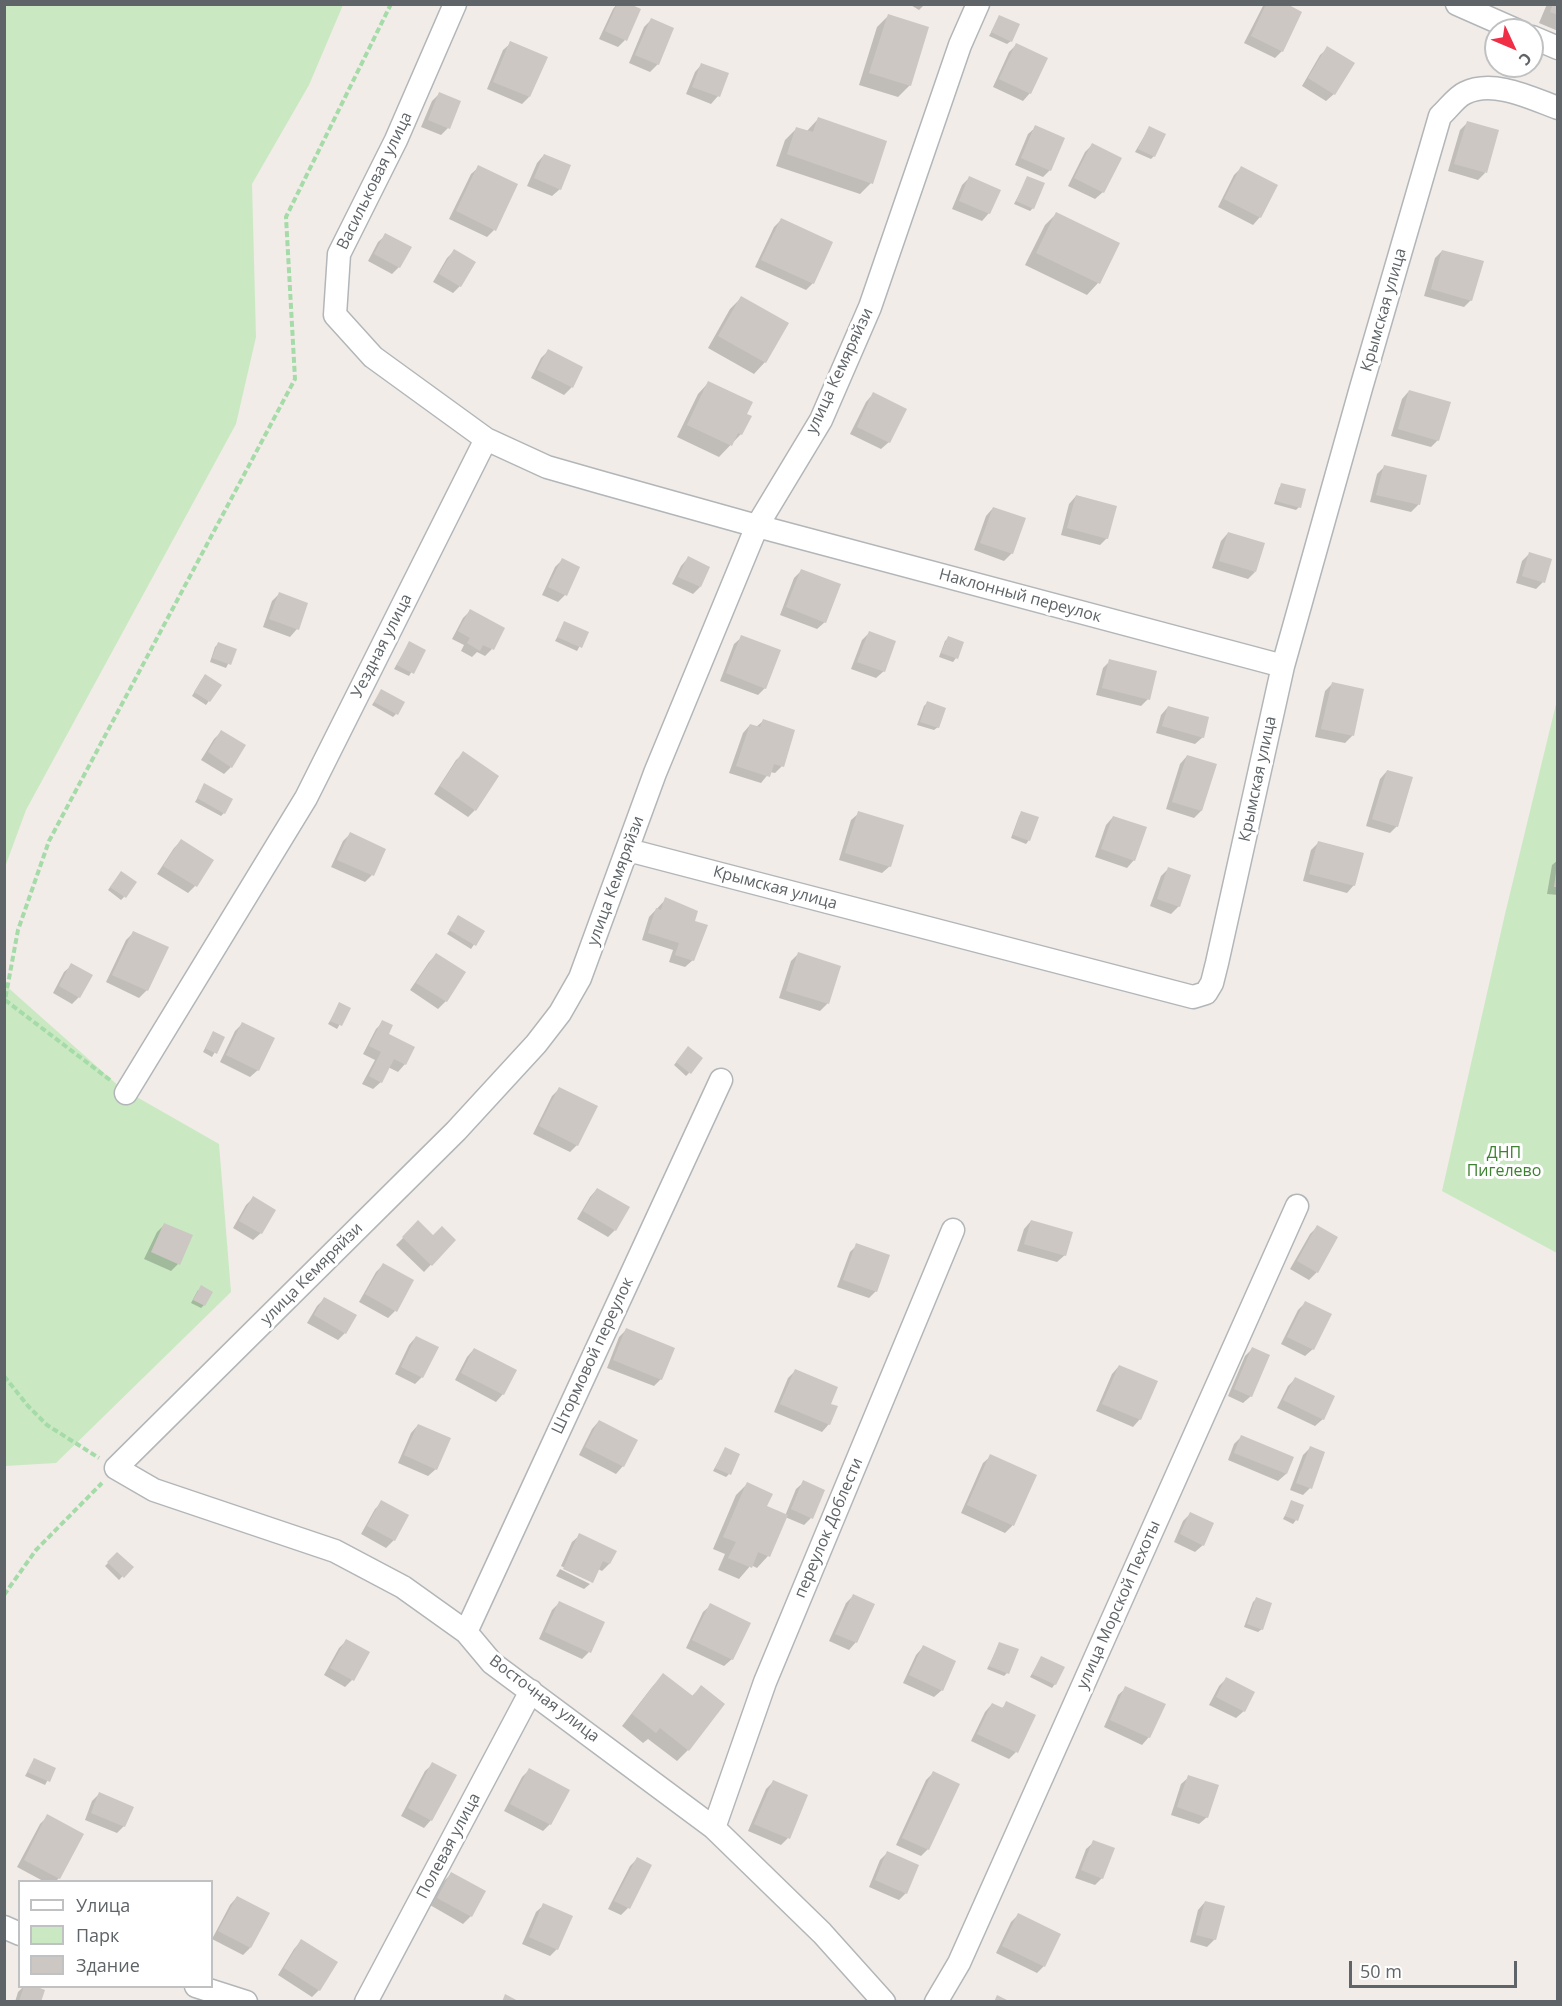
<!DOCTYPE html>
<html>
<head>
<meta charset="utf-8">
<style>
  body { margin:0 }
  #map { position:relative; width:1562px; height:2006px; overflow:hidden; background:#f1ece7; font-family:"Open Sans",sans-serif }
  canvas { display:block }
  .frame { position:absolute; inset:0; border:6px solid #5e6467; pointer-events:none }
  .legend { position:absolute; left:18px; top:1880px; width:195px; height:108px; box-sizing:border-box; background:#fff; border:2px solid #bfc1c2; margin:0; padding:8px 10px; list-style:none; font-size:18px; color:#5e6467 }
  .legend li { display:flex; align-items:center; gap:12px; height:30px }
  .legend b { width:30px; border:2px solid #bfc1c2 }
  .north { position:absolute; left:1484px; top:18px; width:60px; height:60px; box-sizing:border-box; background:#fff; border:2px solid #bfc1c2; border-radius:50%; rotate:134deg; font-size:16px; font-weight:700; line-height:24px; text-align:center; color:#5e6467 }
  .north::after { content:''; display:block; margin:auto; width:21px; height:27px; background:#f02e45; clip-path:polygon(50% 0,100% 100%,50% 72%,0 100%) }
  .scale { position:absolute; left:1349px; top:1961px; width:168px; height:27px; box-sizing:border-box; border:3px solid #5e6467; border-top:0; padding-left:8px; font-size:18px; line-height:21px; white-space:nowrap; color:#5e6467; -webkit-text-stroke:4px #fff; paint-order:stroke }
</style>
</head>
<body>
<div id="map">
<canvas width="1562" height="2006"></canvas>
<div class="frame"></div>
<ul class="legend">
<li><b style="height:8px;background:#fff"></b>Улица</li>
<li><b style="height:16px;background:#cae9c3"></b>Парк</li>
<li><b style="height:16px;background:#ccc7c3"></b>Здание</li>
</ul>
<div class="north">С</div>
<div class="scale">50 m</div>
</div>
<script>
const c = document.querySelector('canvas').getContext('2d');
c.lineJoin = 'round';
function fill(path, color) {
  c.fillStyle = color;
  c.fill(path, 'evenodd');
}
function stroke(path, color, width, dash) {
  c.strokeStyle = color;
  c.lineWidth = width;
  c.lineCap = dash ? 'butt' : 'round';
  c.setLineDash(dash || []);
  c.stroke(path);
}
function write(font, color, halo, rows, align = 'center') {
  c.font = font + ' "Open Sans",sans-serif';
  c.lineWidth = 6;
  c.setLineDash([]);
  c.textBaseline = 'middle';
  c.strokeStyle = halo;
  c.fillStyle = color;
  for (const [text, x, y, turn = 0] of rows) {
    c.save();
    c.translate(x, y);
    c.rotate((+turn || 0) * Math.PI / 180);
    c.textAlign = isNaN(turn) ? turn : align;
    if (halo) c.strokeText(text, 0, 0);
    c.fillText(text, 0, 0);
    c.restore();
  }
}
const green = new Path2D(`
  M5,4L343,5L309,85L252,184L256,337L236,424L26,810L5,867Z
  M1557,700V1253L1442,1191L1505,914Z
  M4,984L121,1088L219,1144L231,1292L56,1463L5,1466Z`);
const shadow = new Path2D(`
  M617,4L625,40L618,47L599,39L613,9Z
  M909,4H925L919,10Z
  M1264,4H1283L1282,51L1275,58L1244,43Z
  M1547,4H1558V31L1539,23Z
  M888,16L910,85L898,97L859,85L877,27Z
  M1000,16L1011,41L1007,44L989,36Z
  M651,20L672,29L658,64L650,72L629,63L644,27Z
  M511,43L529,97L522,104L487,89L503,50Z
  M1016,45L1030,93L1023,101L993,87L1009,52Z
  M1328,48L1334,94L1326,101L1302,86L1320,55Z
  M702,64L718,96L711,104L686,94L695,72Z
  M439,94L448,128L441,135L421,127L432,101Z
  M818,119L871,183L860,194L776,166L785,140L797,128L806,132Z
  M1467,123L1485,173L1478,180L1448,171L1460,130Z
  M1036,127L1050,170L1043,177L1015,165L1028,134Z
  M1149,128L1154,156L1151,159L1135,152Z
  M1092,145L1103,192L1095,199L1068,186L1085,152Z
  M544,155L560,189L552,196L527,186L537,163Z
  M479,167L494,230L487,237L449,219L471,174Z
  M1241,168L1260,217L1253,225L1218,207L1234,175Z
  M1028,177L1033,208L1030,211L1014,204Z
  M969,178L989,213L982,221L952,209L962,185Z
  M1056,214L1118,243L1098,283L1087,295L1025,265L1045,225Z
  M781,220L813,283L806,290L755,267L774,227Z
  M386,235L399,267L392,274L368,261L378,242Z
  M454,251L460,286L453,293L433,282L447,258Z
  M1442,251L1471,300L1464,307L1424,296L1435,258Z
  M741,298L765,362L754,374L708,348L730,309Z
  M548,351L581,368L571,388L564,395L531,378L541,358Z
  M709,382L741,434L719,457L677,437L698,394Z
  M1409,391L1438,440L1431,447L1391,436L1402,399Z
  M873,394L889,442L881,449L850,434L866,402Z
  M1384,467L1425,476L1418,505L1411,512L1370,502L1377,474Z
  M1282,484L1299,507L1296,510L1274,504L1279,488Z
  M1076,496L1107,538L1100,545L1061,535L1069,504Z
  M993,508L1012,553L1004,561L974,550L986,516Z
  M1228,533L1255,572L1248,579L1212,568L1221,541Z
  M1529,554L1543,582L1536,589L1516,583L1522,561Z
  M688,558L700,587L693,594L672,584L681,566Z
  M562,560L565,595L558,602L542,595L555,567Z
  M801,571L825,622L817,629L780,615L794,578Z
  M279,594L297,629L290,637L263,627L272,601Z
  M470,611L492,649L485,656L477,652L472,657L461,651L464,645L452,639L463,618Z
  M565,623L587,633L577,651L555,641Z
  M869,633L884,671L876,678L851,669L862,640Z
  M742,637L765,688L758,695L720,681L734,644Z
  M948,638L962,643L956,658L953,662L939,657L945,641Z
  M409,643L424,651L409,676L394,669Z
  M218,644L235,650L226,668L210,662L215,647Z
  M1110,661L1148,699L1141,706L1096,695L1103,668Z
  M202,679L220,685L206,705L192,696Z
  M1332,684L1362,690L1352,736L1345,743L1315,737L1325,691Z
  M381,691L396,714L393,717L372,705Z
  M927,703L938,727L934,730L917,725L924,706Z
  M1168,707L1203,737L1195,744L1156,733L1161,715Z
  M763,721L782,766L775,773L770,772L761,783L729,773L743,733L750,725L756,727Z
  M221,732L231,767L224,774L201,760L214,739Z
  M464,753L475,810L468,817L434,794L456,760Z
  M1187,756L1215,765L1201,811L1194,818L1166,809L1180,764Z
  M1387,771L1397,826L1390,833L1366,826L1380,779Z
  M205,785L224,813L221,816L195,802Z
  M1022,812L1029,840L1026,844L1011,838L1019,816Z
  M859,813L890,866L882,873L839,860L851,820Z
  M1113,817L1134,860L1127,868L1095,857L1106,825Z
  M350,834L372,875L365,882L331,867L343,841Z
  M181,841L212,860L195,886L188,893L157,874L174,848Z
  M1318,843L1354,885L1347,893L1303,881L1311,850Z
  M1558,860V895L1547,894L1552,865Z
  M1168,869L1179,906L1171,914L1150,906L1161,876Z
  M118,876L124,897L121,900L108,890Z
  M666,899L693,922V960L685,967L669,962L673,950L642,940L649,917Z
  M458,917L483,931L471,949L447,934Z
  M133,933L147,990L139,998L106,982L126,940Z
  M798,954L839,967L827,1004L820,1011L779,998L791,961Z
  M436,955L464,973L446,1001L438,1009L410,990L429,962Z
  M72,965L79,997L72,1004L53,993L64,972Z
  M340,1004L349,1009L337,1029L328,1024Z
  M383,1022L387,1034L405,1064L398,1072L388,1067L381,1082L373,1089L362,1084L375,1060L363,1054L376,1029Z
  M242,1024L258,1070L250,1077L220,1062L235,1031Z
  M213,1033L223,1038L212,1057L203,1052Z
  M685,1051L689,1073L686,1076L674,1065Z
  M559,1089L577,1145L570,1152L533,1134L552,1096Z
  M597,1189L615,1230L608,1237L577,1219L590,1197Z
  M253,1198L261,1233L253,1240L233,1228L246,1205Z
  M1031,1221L1065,1255L1057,1262L1017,1251L1024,1229Z
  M418,1223L433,1237L454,1240L424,1272L396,1245Z
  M164,1225L178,1264L171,1271L144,1259L157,1232Z
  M1317,1227L1336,1238L1317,1272L1309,1280L1290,1269L1310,1234Z
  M857,1245L876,1291L869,1298L837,1287L850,1252Z
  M383,1265L395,1311L388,1318L359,1302L376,1272Z
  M198,1290L204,1305L201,1308L191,1303Z
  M325,1298L345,1333L338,1340L307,1323L317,1306Z
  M1305,1303L1313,1349L1305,1356L1281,1344L1298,1310Z
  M626,1330L661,1379L654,1386L607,1368L619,1337Z
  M416,1337L422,1377L415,1384L395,1374L409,1345Z
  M474,1349L503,1394L496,1402L455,1380L467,1357Z
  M1252,1349L1251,1396L1243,1403L1228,1396L1245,1356Z
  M1119,1366L1140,1419L1133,1427L1096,1411L1112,1374Z
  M795,1371L829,1404V1424L822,1432L774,1412L788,1378Z
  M1295,1379L1323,1419L1315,1426L1277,1408L1288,1386Z
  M599,1421L636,1440L623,1466L616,1474L579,1455L592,1429Z
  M418,1425L436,1469L428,1476L398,1463L411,1433Z
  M1241,1437L1292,1457L1286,1474L1278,1481L1228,1460L1234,1444Z
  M1310,1448V1488L1303,1495L1290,1490L1303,1455Z
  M725,1449L729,1474L726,1477L713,1471Z
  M991,1456L1035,1476L1012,1526L1005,1533L961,1513L983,1463Z
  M804,1482L811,1518L804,1525L785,1517L768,1556L757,1568L751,1565L739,1579L718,1570L725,1554L713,1549L736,1495L747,1484L765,1507L785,1516L796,1489Z
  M382,1502L407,1516L394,1540L386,1548L361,1534L375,1509Z
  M1292,1502L1296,1520L1293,1524L1283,1519Z
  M1191,1513L1203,1545L1195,1552L1174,1542L1183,1521Z
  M580,1535L615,1551L609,1564L602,1571L598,1569L591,1583V1580L561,1566L572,1542Z
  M117,1554L131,1567L119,1580L105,1566Z
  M560,1569L590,1584L584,1589L556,1576Z
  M853,1596L856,1642L849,1650L829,1641L846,1603Z
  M1256,1599L1262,1629L1258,1632L1244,1627L1253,1602Z
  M559,1603L589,1652L582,1659L539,1639L552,1610Z
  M711,1605L732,1659L724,1666L686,1648L703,1612Z
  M346,1641L352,1680L345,1687L324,1675L339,1648Z
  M1000,1643L1007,1673L1004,1676L987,1669Z
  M923,1647L942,1690L934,1697L903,1683L916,1655Z
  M1041,1658L1055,1684L1052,1688L1030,1677Z
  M663,1675L691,1697L701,1687L688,1750L677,1761L648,1739L643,1743L622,1726L652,1687Z
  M1226,1679L1244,1711L1236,1718L1209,1705L1219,1686Z
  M1126,1688L1149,1737L1142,1745L1104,1727L1118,1695Z
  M1007,1703L1016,1752L1009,1759L971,1741L985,1712L992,1704L1001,1709Z
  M34,1760L54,1769L45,1785L25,1776Z
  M433,1764L431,1820L424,1828L401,1816L425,1771Z
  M529,1770L550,1824L543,1831L504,1811L522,1777Z
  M933,1773L928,1849L921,1856L896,1845L926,1780Z
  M1189,1777L1207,1817L1199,1824L1171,1815L1181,1784Z
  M773,1782L788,1838L781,1845L748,1831L766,1789Z
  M99,1794L124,1826L117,1833L85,1820L92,1801Z
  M48,1816L59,1878L55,1882H45L17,1867L40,1824Z
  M1094,1842L1102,1878L1095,1885L1075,1878L1086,1849Z
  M887,1853L906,1893L899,1900L869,1887L880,1860Z
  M637,1859L628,1908L621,1915L608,1909L630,1866Z
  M451,1874L484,1892L471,1916L463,1924L430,1905L444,1881Z
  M237,1897L250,1948L243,1955L212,1939L230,1905Z
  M1205,1902L1215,1939L1207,1947L1190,1942L1198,1910Z
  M544,1905L557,1949L550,1956L522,1944L536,1912Z
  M1018,1915L1044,1966L1037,1973L996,1953L1011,1922Z
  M301,1941L319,1990L312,1997L278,1975L294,1949Z
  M24,1986H30L39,2002H15L18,1992Z`);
const building = new Path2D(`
  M617,4H630L641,9L627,41L605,31Z
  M1266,4H1287L1302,12L1283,52L1251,36Z
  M1553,4H1558V15L1550,12Z
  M888,14L929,27L911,86L869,73Z
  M999,15L1020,24L1012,42L991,32Z
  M651,18L674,28L659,65L635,55Z
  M510,41L548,57L530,97L493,82Z
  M1016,43L1048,58L1031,94L999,79Z
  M1327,46L1355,63L1335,95L1308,78Z
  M701,63L729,73L720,97L692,87Z
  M439,92L461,101L450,129L428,120Z
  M818,117L887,141L873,184L787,154L796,127L813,132Z
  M1467,121L1499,130L1487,173L1454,164Z
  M1035,125L1065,138L1051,171L1021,158Z
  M1149,126L1166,134L1155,157L1138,149Z
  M1092,143L1122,158L1104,193L1074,178Z
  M544,154L571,165L561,190L534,178Z
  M478,165L518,184L496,231L456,211Z
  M1241,166L1278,185L1261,218L1224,199Z
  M969,176L1001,190L990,214L959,201Z
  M1027,176L1045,183L1034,209L1016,201Z
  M1056,212L1120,243L1100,284L1036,253Z
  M781,218L833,242L814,284L761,260Z
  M385,233L412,247L400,268L374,254Z
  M454,249L476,262L461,287L439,274Z
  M1442,250L1484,261L1472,301L1431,289Z
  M741,296L789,323L766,363L718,336Z
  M548,349L583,367L573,388L537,370Z
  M708,381L753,402L747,414L752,416L742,435L738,433L732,446L687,425Z
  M1409,390L1451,402L1439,441L1398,429Z
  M873,392L907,409L890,443L857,427Z
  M1384,465L1427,475L1420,505L1376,495Z
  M1281,483L1306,489L1301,508L1276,501Z
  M1076,495L1117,506L1108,539L1067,528Z
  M993,507L1026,518L1013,554L980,543Z
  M1228,532L1265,543L1256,572L1219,561Z
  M1529,552L1552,559L1545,583L1522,576Z
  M688,556L710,567L701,587L678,577Z
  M562,558L580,567L567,596L548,587Z
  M801,569L841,584L826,623L786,607Z
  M279,592L308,603L299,630L269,619Z
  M470,609L505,628L494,650L483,645L480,651L467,643L470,638L458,631Z
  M564,621L589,632L582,648L557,637Z
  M869,631L896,641L885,672L857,662Z
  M741,635L781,650L766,689L726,673Z
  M948,636L964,642L958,659L941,653Z
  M409,641L426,650L414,674L397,665Z
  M218,642L237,649L231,665L212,658Z
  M1109,659L1157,671L1150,700L1102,688Z
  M205,674L222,685L210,702L194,692Z
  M1332,682L1364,689L1354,736L1321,729Z
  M381,689L405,702L398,715L374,702Z
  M927,701L946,708L939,728L920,722Z
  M1168,706L1209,717L1204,738L1162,726Z
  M763,719L795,730L784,767L774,764L770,777L736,766L750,724L760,727Z
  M221,730L246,745L232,768L208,752Z
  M463,751L499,776L476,811L440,786Z
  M1187,755L1217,764L1202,811L1172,802Z
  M1387,770L1413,777L1398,827L1372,819Z
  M204,783L233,799L225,814L197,798Z
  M858,811L904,825L891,867L845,853Z
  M1021,811L1039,817L1030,841L1013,835Z
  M1113,816L1147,827L1135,861L1101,849Z
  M350,832L386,849L374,876L337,860Z
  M181,839L214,860L197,887L163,866Z
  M1318,841L1364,853L1355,886L1309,874Z
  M1168,867L1191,875L1180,907L1157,899Z
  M121,871L137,882L126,898L110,887Z
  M1556,872H1558V887H1554Z
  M665,897L698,911L695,921L708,925L694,961L675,955L679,943L648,933L656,908L661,910Z
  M458,915L485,931L476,946L449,930Z
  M133,931L169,947L148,991L112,975Z
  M798,952L841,966L829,1004L786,991Z
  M436,953L466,972L447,1002L416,983Z
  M71,963L93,975L80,998L59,986Z
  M339,1002L351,1008L342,1026L330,1021Z
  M382,1020L393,1025L389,1034L415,1047L406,1065L394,1059L382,1083L369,1076L381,1052L369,1046Z
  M242,1022L275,1038L259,1071L226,1055Z
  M213,1031L225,1037L217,1054L205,1048Z
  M688,1046L703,1058L691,1074L676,1062Z
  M559,1087L598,1106L578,1146L539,1126Z
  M597,1188L630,1207L616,1231L583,1211Z
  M253,1196L276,1210L262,1234L239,1221Z
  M418,1220L433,1235L442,1226L456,1240L432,1266L402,1237Z
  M1031,1220L1073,1232L1066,1256L1024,1244Z
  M164,1223L193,1235L180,1265L151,1252Z
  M1317,1225L1338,1237L1318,1273L1297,1261Z
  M856,1243L890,1255L877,1292L843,1280Z
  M383,1263L414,1280L397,1312L365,1294Z
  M201,1285L213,1292L205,1306L193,1300Z
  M324,1297L357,1315L346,1334L314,1315Z
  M1305,1301L1332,1314L1314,1350L1287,1337Z
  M626,1328L675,1348L662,1380L613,1360Z
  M416,1336L439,1347L423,1378L401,1367Z
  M1252,1347L1270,1355L1252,1397L1234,1389Z
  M474,1348L517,1370L504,1395L461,1373Z
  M1119,1365L1158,1381L1141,1420L1102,1404Z
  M795,1369L838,1387L831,1404L838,1406L830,1425L780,1404Z
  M1295,1377L1335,1396L1324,1420L1283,1400Z
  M599,1420L638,1440L624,1467L585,1447Z
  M418,1424L451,1438L437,1470L404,1455Z
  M1241,1435L1294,1457L1287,1474L1234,1453Z
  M1310,1446L1325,1452L1312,1489L1296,1483Z
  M725,1447L740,1454L731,1475L715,1468Z
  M990,1454L1037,1475L1014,1526L967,1505Z
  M803,1480L825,1490L813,1519L791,1509Z
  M747,1482L773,1494L767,1506L788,1515L770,1557L758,1552L752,1568L728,1558L736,1542L723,1537Z
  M381,1500L409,1515L395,1541L367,1526Z
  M1291,1500L1304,1505L1298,1521L1285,1516Z
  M1190,1512L1214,1523L1204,1546L1180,1534Z
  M579,1533L617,1551L610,1564L603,1561L593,1583L563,1569Z
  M117,1552L134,1567L124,1578L107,1562Z
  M853,1594L875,1604L857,1643L835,1634Z
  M1256,1597L1272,1603L1263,1630L1247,1624Z
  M559,1601L605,1622L591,1653L545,1632Z
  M710,1603L751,1623L733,1660L692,1640Z
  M346,1639L370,1652L354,1681L330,1668Z
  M999,1642L1019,1649L1009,1674L989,1666Z
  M923,1645L956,1661L943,1691L909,1675Z
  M1041,1656L1065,1667L1056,1685L1032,1674Z
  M663,1673L693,1696L701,1685L725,1704L689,1751L660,1728L656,1733L632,1714Z
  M1226,1677L1255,1692L1245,1712L1216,1697Z
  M1125,1686L1166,1704L1150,1738L1110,1720Z
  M1006,1701L1036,1715L1018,1753L977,1734L992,1703L1003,1708Z
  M34,1758L56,1768L50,1782L27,1772Z
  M432,1762L457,1775L432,1821L408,1808Z
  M529,1768L570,1790L551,1825L510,1804Z
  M933,1771L960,1784L929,1850L902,1838Z
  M1188,1775L1219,1785L1208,1818L1177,1807Z
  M773,1780L808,1795L790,1839L754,1824Z
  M99,1792L134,1807L125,1827L91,1813Z
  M47,1814L84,1834L60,1879L24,1860Z
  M1093,1840L1115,1848L1103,1879L1081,1870Z
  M887,1851L919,1865L907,1894L875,1880Z
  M637,1857L652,1865L630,1909L614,1901Z
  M451,1872L486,1891L472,1917L437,1898Z
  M237,1896L270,1913L251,1948L218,1931Z
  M1205,1901L1225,1906L1216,1940L1196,1935Z
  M543,1903L573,1916L558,1950L529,1937Z
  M1018,1913L1061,1934L1045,1967L1002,1946Z
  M301,1939L338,1962L320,1991L284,1968Z
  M24,1986H35L45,1990L41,2002H19Z
  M505,1994L520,2002H502Z
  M997,1995L1011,2002H994Z`);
const path = new Path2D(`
  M110,1080L5,1000L18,930L49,841L295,379L286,217L391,4
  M4,1376L28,1406L47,1425L99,1458
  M4,1595L36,1550L102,1483`);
const minor = new Path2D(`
  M455,4L396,140L339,254L335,315L373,357L486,439
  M1457,4L1516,30
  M1532,37L1558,48
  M628,850L1193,997L1206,993L1212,983L1217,963L1283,666L1361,388L1440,116C1448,109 1456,97 1465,93C1493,79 1531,98 1558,108
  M126,1093L306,798L486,439L547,467L603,483L757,526L1283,666
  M466,1632L721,1080
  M714,1828L765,1682L953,1230
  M4,1927L20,1934
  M196,1986L246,2002
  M366,2002L531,1691
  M884,2002L822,1933L714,1828L492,1663L466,1632L403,1587L335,1551L154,1490L116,1468L456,1131L536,1044L560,1013L580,978L655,773L757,526L821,420L870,307L960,45L978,4
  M936,2002L959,1963L1297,1206`);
const streetNames = [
  ["Васильковая улица",375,181,-64],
  ["Крымская улица",1384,310,-74],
  ["улица Кемяряйзи",840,371,-65],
  ["Наклонный переулок",1020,596,15],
  ["Уездная улица",382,646,-63],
  ["Крымская улица",1258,779,-78],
  ["улица Кемяряйзи",616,881,-70],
  ["Крымская улица",775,888,15],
  ["улица Кемяряйзи",312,1274,-45],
  ["Штормовой переулок",593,1356,-65],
  ["переулок Доблести",829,1528,-67],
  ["улица Морской Пехоты",1119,1605,-66],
  ["Восточная улица",544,1699,37],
  ["Полевая улица",449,1846,-62]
];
const parkNames = [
  ["ДНП",1504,1153],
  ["Пигелево",1504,1171]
];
fill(green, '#cae9c3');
fill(shadow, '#0003');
fill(building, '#ccc7c3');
stroke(minor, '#b2b6b9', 25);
stroke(path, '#a5dba8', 4, [6, 3]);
stroke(minor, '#fff', 22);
write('16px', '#5e6467', '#fff', streetNames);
write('16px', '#3e8231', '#fff', parkNames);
</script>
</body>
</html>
